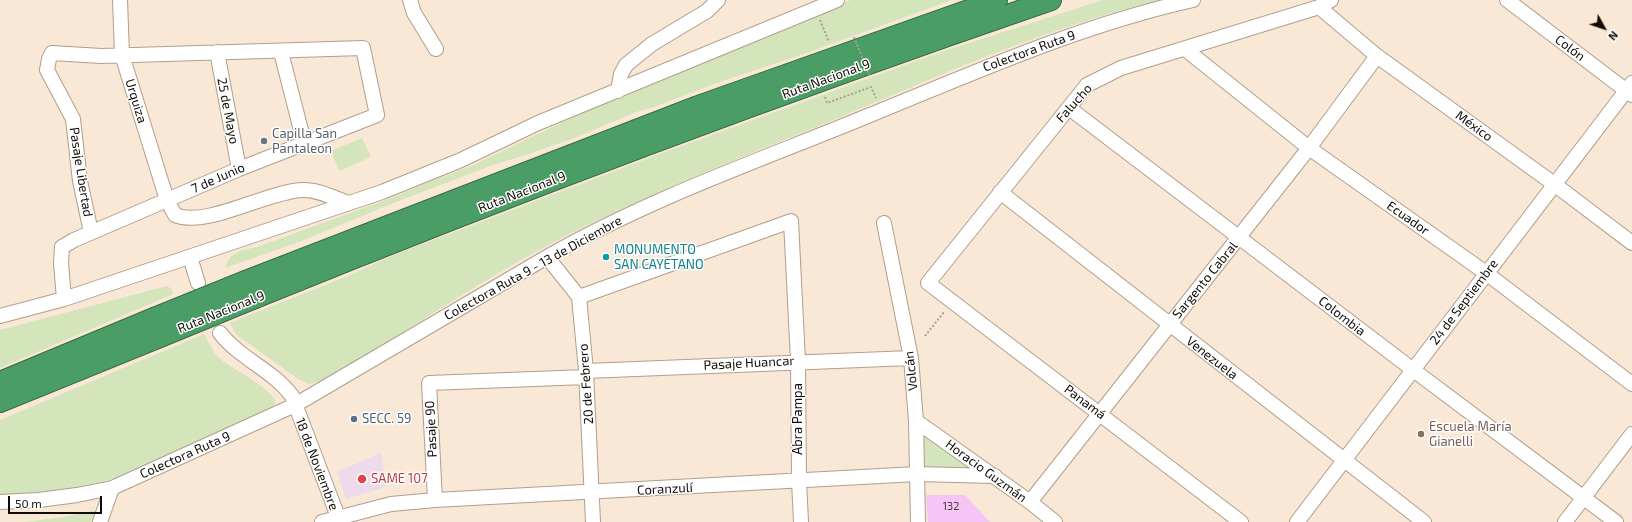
<!DOCTYPE html>
<html>
<head>
<meta charset="utf-8">
<style>
  body { margin:0 }
  #map { position:relative; width:1632px; height:522px; overflow:hidden; background:#f9e8d5; font-family:"Exo 2",sans-serif }
  canvas { display:block }
  .north { position:absolute; left:1584px; top:8px; width:40px; height:40px; -webkit-text-stroke:3px #fff; paint-order:stroke; rotate:130deg; font-size:11px; font-weight:700; line-height:16px; text-align:center; color:#110c06 }
  .north::after { content:''; display:block; margin:auto; width:14px; height:18px; background:#110c06; clip-path:polygon(50% 0,100% 100%,50% 72%,0 100%) }
  .scale { position:absolute; left:8px; top:496px; width:94px; height:18px; box-sizing:border-box; border:2px solid #110c06; border-top:0; padding-left:5px; font-size:12px; line-height:14px; white-space:nowrap; color:#110c06; -webkit-text-stroke:3px #fff; paint-order:stroke }
</style>
</head>
<body>
<div id="map">
<canvas width="1632" height="522"></canvas>
<div class="north">N</div>
<div class="scale">50 m</div>
</div>
<script>
const c = document.querySelector('canvas').getContext('2d');
c.lineJoin = 'round';
function fill(path, color) {
  c.fillStyle = color;
  c.fill(path, 'evenodd');
}
function stroke(path, color, width, dash) {
  c.strokeStyle = color;
  c.lineWidth = width;
  c.lineCap = dash ? 'butt' : 'round';
  c.setLineDash(dash || []);
  c.stroke(path);
}
function write(font, color, halo, rows, align = 'center') {
  c.font = font + ' "Exo 2",sans-serif';
  c.lineWidth = 3;
  c.setLineDash([]);
  c.textBaseline = 'middle';
  c.strokeStyle = halo;
  c.fillStyle = color;
  for (const [text, x, y, turn = 0] of rows) {
    c.save();
    c.translate(x, y);
    c.rotate((+turn || 0) * Math.PI / 180);
    c.textAlign = isNaN(turn) ? turn : align;
    if (halo) c.strokeText(text, 0, 0);
    c.fillText(text, 0, 0);
    c.restore();
  }
}
const medical = new Path2D(`
  M381,453L386,487L346,499L337,472Z`);
const green = new Path2D(`
  M851,0H952L801,55L719,82L657,106L636,112L577,137L526,155L493,165L396,202L299,242L225,268C231,250 240,251 257,247L394,197L431,181L469,167L567,120L779,26Z
  M1103,0H1162C1062,23 969,63 874,103C766,148 656,189 552,243C474,284 401,335 325,380L309,384L298,379L237,335L229,323L348,276L389,257L662,153L941,52Z
  M362,138L371,157L339,171L331,151Z
  M167,286L172,289L173,294L0,368V330Z
  M204,334L215,354L220,359C235,371 270,386 276,403L272,407L129,474L93,484L66,489L23,494H0V420Z
  M923,434L972,470L923,468Z
  M96,510L91,522H24L64,517Z`);
const building = new Path2D(`
  M926,495H965L990,522H928Z`);
const path = new Path2D(`
  M820,20L829,42
  M825,97L827,103L871,87L876,98
  M925,336L944,312`);
const minor = new Path2D(`
  M120,0L122,55L167,200L175,215C207,228 265,192 302,190C317,189 334,198 348,203
  M410,0L414,13L436,49
  M1507,0L1632,95
  M1319,7L1377,56L1554,184L1632,243
  M1185,49L1309,148L1486,273L1632,384
  M217,52L239,169
  M281,52L304,142
  M618,91L621,74L626,65L652,44L707,11L718,0
  M1069,108L1412,369L1616,522
  M1000,192L1424,522
  M884,223L911,358L916,421L918,522
  M190,257L198,283
  M547,257L579,297L586,371L593,522
  M579,297L791,221L798,361L799,481L801,522
  M64,299L61,263L62,247L74,240L239,169L377,115L363,48L101,56L52,53L49,59L47,70L73,119L80,181L91,232
  M0,316L64,299L382,192L461,160L538,123L837,0
  M220,333C240,359 273,370 292,396L340,522
  M586,371L911,358
  M916,421L1030,502L1055,522
  M435,500L429,383L586,377
  M0,502L39,500L77,495L112,488L295,405L547,257C650,198 761,160 870,115C976,72 1081,25 1193,0
  M1030,502L1309,148L1377,56
  M100,522L112,488
  M322,522L391,504L435,500L917,474L995,476
  M1241,522L928,283L1087,85L1121,68L1319,7L1331,0
  M1297,522L1632,83
  M1565,522L1632,434`);
const highway = new Path2D(`
  M248,280L698,106L997,0
  M255,298C518,191 783,92 1051,0
  M0,382L154,318
  M0,402L160,337`);
const pathBridge = new Path2D(`
  M854,37L870,77`);
const highwayBridge = new Path2D(`
  M154,318L248,280
  M160,337L255,298`);
const markers = [
  [264,141,4,"#6b7280"],
  [606,257,4,"#0f9aa8"],
  [354,419,4,"#5c6f8a"],
  [1421,434,4,"#8d6e63"],
  [362,479,5,"#e0444e"]
];
const numberNames = [
  ["132",951,506]
];
const streetNames = [
  ["Colón",1570,48,37],
  ["Colectora Ruta 9",1029,51,-20],
  ["Ruta Nacional 9",826,79,-20],
  ["Urquiza",136,101,73],
  ["Falucho",1074,103,-48],
  ["25 de Mayo",228,111,79],
  ["México",1474,126,36],
  ["Pasaje Libertad",81,172,81],
  ["7 de Junio",218,178,-24],
  ["Ruta Nacional 9",522,192,-21],
  ["Ecuador",1408,218,35],
  ["Colectora Ruta 9 - 13 de Diciembre",533,268,-29],
  ["Sargento Cabral",1205,280,-51],
  ["24 de Septiembre",1464,302,-53],
  ["Ruta Nacional 9",221,312,-22],
  ["Colombia",1342,316,38],
  ["Venezuela",1212,358,38],
  ["Pasaje Huancar",749,363,-3],
  ["Volcán",911,371,-96],
  ["20 de Febrero",586,384,-94],
  ["Panamá",1085,402,37],
  ["Abra Pampa",798,419,-90],
  ["Pasaje 90",431,429,-93],
  ["Colectora Ruta 9",185,455,-24],
  ["18 de Noviembre",317,464,69],
  ["Horacio Guzmán",986,471,36],
  ["Coranzulí",665,489,-3]
];
const worshipNames = [
  ["Capilla San",272,134],
  ["Pantaleon",272,149]
];
const cultureNames = [
  ["MONUMENTO",614,250],
  ["SAN CAYETANO",614,265]
];
const serviceNames = [
  ["SECC. 59",362,419]
];
const educationNames = [
  ["Escuela María",1429,427],
  ["Gianelli",1429,442]
];
const healthNames = [
  ["SAME 107",371,479]
];
fill(medical, '#eddbec');
fill(green, '#d4e4bb');
fill(building, '#f6c4f5');
stroke(minor, '#af9f8d', 16);
stroke(highway, '#366b44', 22);
stroke(path, '#ab9e8f', 2, [2, 2]);
stroke(minor, '#fff', 14);
stroke(highway, '#4a9e65', 20);
stroke(highwayBridge, '#366b44', 22, []);
stroke(pathBridge, '#ab9e8f', 2, [2, 2]);
stroke(highwayBridge, '#4a9e65', 20);
for (const [x, y, r, color] of markers) {
  const dot = new Path2D();
  dot.arc(x, y, r, 0, 2 * Math.PI);
  c.fillStyle = color;
  c.fill(dot);
  stroke(dot, '#fff', 1.5);
}
write('11px', '#4a3a42', null, numberNames);
write('13px', '#110c06', '#fff', streetNames);
write('13px', '#5b616d', '#fff', worshipNames, 'left');
write('13px', '#0d838f', '#fff', cultureNames, 'left');
write('13px', '#4e5e75', '#fff', serviceNames, 'left');
write('13px', '#785e54', '#fff', educationNames, 'left');
write('13px', '#be3a42', '#fff', healthNames, 'left');
</script>
</body>
</html>
